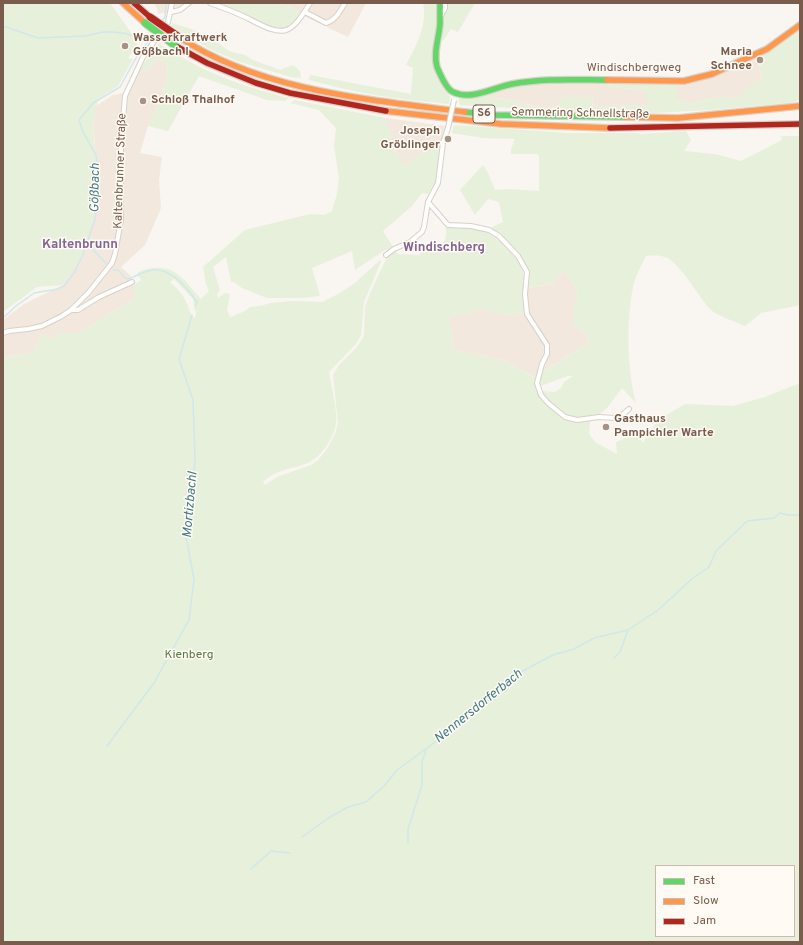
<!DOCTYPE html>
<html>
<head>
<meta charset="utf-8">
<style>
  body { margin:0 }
  #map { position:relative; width:803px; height:945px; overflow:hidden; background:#f9f5f0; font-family:Overpass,sans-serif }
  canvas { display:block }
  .frame { position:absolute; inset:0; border:4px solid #7a5c4d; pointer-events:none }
  .legend { position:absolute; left:655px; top:865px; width:140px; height:72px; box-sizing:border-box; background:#fffaf3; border:1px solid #cabbb1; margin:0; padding:5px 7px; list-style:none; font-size:12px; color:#7a5c4d }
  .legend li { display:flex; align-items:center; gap:8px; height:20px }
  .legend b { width:20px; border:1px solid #cabbb1 }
</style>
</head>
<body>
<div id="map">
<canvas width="803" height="945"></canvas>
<div class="frame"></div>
<ul class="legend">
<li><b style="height:5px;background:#63d668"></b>Fast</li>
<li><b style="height:5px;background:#ff974d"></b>Slow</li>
<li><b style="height:5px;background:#b3261e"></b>Jam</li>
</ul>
</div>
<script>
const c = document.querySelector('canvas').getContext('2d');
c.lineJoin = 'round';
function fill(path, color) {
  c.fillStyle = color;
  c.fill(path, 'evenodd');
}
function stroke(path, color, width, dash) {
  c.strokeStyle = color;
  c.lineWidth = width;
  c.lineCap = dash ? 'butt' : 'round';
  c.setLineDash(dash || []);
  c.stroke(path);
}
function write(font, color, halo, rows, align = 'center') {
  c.font = font + ' Overpass,sans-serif';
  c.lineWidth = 3;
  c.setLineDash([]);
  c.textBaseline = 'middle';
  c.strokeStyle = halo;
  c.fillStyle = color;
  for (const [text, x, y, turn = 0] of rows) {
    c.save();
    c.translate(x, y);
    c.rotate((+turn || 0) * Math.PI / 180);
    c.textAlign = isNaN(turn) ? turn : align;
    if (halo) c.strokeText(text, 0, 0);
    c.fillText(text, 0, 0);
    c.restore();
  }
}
const residential = new Path2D(`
  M153,3H191L184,10L173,15L168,14V12L158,14L157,8Z
  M278,3H366L348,37L304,16L301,13L289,6L287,8Z
  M756,56L762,81L753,82L749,89L743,94L731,100L728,95L690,103L681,100L677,103L675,79L689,78L715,71Z
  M158,59L167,64L168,74L160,99L148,126L140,153L162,157L159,180L161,208L145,245L121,267L131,276L135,298L79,333H60L51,339L41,334L33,353L3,357V320L24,304L63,285L83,253L95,143L93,125L96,106L113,95L124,93L136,67L146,72Z
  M608,80V87L632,89L645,91L649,105L611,106L592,109L593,98L562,97L558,108L541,107L521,103L517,101L479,96L513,81Z
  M385,118L445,126L442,141L424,151L405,166L397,155Z
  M563,270L575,285L578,301L574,324L585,334L590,342L534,377L503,360L454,350L449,317L482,309L510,316L524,313L523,289L552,284Z`);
const green = new Path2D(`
  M3,3H110L130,31L137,45L128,58L133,59L118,86L98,99L93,125L96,164L93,220L83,253L63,285L37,287L3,312Z
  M216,3H278L287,8L288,6L301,12C296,18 291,27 283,29C270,31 256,20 245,15C236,10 226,6 216,3Z
  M423,3H437L438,29L434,60L437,72L450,97L449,104C402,100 354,93 309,80L310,75L411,94L413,68L406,65C416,46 428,25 423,3Z
  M442,3H475L458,32L451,29L443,41L441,35L444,13L442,9Z
  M172,23L191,29L210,37L229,51L245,55L253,60L280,70L293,65L300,71L301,78L291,77L237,61L210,49L171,26Z
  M800,27V100L789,103L710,110L631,114L592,113L460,105L458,100L461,97L470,98L479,96L517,101C529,107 545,107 558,108L562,97H593L592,108L611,106L649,105L644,91L632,89L608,87L609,83H676L678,103L681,100L690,103L728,95L731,100C741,95 747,92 753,82L762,80L756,56Z
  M158,43C171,51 183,58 196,65C225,80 257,90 289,98L285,101L267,100L199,76L168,131L148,126L160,99L168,74L167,64L158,59L146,72L140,69Z
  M295,100L385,118L397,155L405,165L424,151L442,141L437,180L428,194L422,193L412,206L383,231L393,247L385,250L355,270L352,251L312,268L320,296L301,298H267L242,288L234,282H231L226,257L213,267L220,290L217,294L218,298L225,293L230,294L227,310L230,317H231L245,311L250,307L260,306L271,303L292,301L322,302L340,293L356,282L380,260L381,262L364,302L361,335L356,344L329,372C331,385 338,412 336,424C333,440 320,459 305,464C290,469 274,471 263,482L265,485L277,477L311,465L318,460L327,449L335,434L338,423L333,375L339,365L356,348L364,336L365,307L370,293L387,257L395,250L398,254L419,255L428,244H437L444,242L446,237V228C477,226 491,227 511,252C516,259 522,267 524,276C525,281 523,286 523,291C523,298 524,306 524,313L510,316L482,309L449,317L454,350L503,360L533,377L536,376L535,385L540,396L561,416L565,419L579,422L593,419L590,422L589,434L595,442L617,454L616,442L637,433L643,443L658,420L685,404L733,406L765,397L800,383V942H3V357L33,353L41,334L51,339L60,333H79L135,298L132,286L141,280L137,273C143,269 147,269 154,268C177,265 187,284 201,299L209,291L206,284L203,267L245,230L310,214L324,215L332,211L337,194L339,178L334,146L336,128L319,110L290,103ZM174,279L193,299L194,308L196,313L195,318C189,314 190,309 186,302C183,294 176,287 170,282ZM656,866H794V936H656Z
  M454,125L568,133H638L641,134L686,131L691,140L684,151L715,154L741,161L782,140L781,136H800V305L761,313L745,326C736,322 718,316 711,310C699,298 679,261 665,257C658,255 653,255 646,256C641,265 635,277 633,287C626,320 627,371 636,403L622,388L607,408L598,416L575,419L562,414L543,396L541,391L555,392L561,388L564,382L573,376H568L540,386L541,373L590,342L585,334L574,324L572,305L578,301L575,285L563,270L552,284L527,288L526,269L500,235L491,229L492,227L503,222L499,202L488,199L475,215L460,190L483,165L488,173L495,190L510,189L539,191V156L537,154H511V149L515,139L483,138L452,133Z`);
const stream = new Path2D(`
  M161,23L165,17L166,3
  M3,26L38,38L85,36L103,32H113L124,33L134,36L152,37
  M87,244L108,265
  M113,270H118L125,278L129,279C136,276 144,271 152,270C172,268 187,288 197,302L196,305
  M3,318L16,306L34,293L58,289L64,286L74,273L83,254L95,220L99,175L96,155L83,132L79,120L93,103L120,87L136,58L154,33
  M614,658L620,652L628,630
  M107,746L154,683L189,620L194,579L186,536L192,505L195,458L193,400L179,359L192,315
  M302,837L330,817L348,807L366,802L384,786L397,770L442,737L467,714L494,697L503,684L515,675L553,655L574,649L594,638L628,630L658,610L693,578L709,567L716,551L747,521L774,518L780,513L788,515H800
  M408,843V829L422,785V762L426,750
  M251,869L271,851L290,853`);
const street = new Path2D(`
  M210,3C224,8 238,13 251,20C284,37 290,36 310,3
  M171,12L180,10L189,3
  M305,12L326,23C336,20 340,11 345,3
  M441,16L445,8V3
  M428,202L448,225L471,226L489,230L499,236L518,256L527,272L525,294L527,314L547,345V354L542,364L537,383L541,395L548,403L565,417L577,420L599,417L615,418L621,416L629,409
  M386,255L394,249L410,242L422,232L424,227L428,202L438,183L443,143L448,128
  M71,310H78L99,297L132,282
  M3,333L9,331L28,329L42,326L62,316L71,310L89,292L112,263L115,254L121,220V143L125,96L143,57L168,22L172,3`);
const fast = new Path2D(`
  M440,3C440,10 440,17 440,24C439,38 433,53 437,67C440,74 446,89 453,92C472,101 494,87 512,84C544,78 576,80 607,80
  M465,112L493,115L625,117`);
const slow = new Path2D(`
  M123,3L145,23
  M179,37C260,91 371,100 465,112
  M607,80L684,81L712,74L767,49L800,25
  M386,111L501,124L610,128
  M625,117L678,118L800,106`);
const jam = new Path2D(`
  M134,3L150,17
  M174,45L207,63L256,83L290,93L386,111
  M610,128L800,124`);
const streetBridge = new Path2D(`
  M448,128L454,100`);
const fastBridge = new Path2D(`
  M145,23L174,45`);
const jamBridge = new Path2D(`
  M150,17L179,37`);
const markers = [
  [125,46,4,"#a69286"],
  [760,60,4,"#a69286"],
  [143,101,4,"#a69286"],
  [448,139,4,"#a69286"],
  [606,427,4,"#a69286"]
];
const shields = [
  [484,114,22]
];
const shieldNames = [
  ["S6",484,114]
];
const poiNames = [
  ["Wasserkraftwerk",133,39],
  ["Gößbach I",133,53],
  ["Maria",752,53,"right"],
  ["Schnee",752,67,"right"],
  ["Schloß Thalhof",151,101],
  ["Joseph",440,132,"right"],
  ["Gröblinger",440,146,"right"],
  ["Gasthaus",614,420],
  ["Pampichler Warte",614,434]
];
const streetNames = [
  ["Windischbergweg",634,69],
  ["Semmering Schnellstraße",580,114,1],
  ["Kaltenbrunner Straße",121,171,-88]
];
const parkNames = [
  ["Kienberg",189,656]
];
const waterNames = [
  ["Gößbach",96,188,-89],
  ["Mortizbachl",191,505,-85],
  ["Nennersdorferbach",479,707,-39]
];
const neighbourhoodNames = [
  ["Kaltenbrunn",80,245],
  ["Windischberg",444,248]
];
fill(residential, '#f2e8de');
fill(green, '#e7f0db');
stroke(stream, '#d0e8ea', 1.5);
stroke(street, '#d7d1cb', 6);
stroke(fast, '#d9d2cb', 8);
stroke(slow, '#d9d2cb', 8);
stroke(jam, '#d9d2cb', 8);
stroke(street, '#fefefd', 4);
stroke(fast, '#63d668', 5.5);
stroke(slow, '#ff974d', 5.5);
stroke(jam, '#b3261e', 5.5);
stroke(streetBridge, '#d7d1cb', 6, []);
stroke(fastBridge, '#dad1cc', 9, []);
stroke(jamBridge, '#dad1cc', 9, []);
stroke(streetBridge, '#fefefd', 4);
stroke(fastBridge, '#63d668', 7);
stroke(jamBridge, '#b3261e', 7);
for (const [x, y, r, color] of markers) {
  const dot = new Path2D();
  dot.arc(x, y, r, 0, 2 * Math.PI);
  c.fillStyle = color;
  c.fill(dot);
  stroke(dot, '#fffaf3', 1.5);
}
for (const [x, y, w] of shields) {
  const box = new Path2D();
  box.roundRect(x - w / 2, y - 9, w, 18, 3);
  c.fillStyle = '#fffaf3';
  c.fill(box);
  stroke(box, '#7a5c4d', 1);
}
write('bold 11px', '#7a5c4d', null, shieldNames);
write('bold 12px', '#7a5c4d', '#fffaf3', poiNames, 'left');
write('12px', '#7a5c4d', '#fffaf3', streetNames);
write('12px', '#537a41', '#fffaf3', parkNames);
write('italic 13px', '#437c86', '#fffaf3', waterNames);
write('bold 13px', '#846695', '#fffaf3', neighbourhoodNames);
</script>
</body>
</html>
